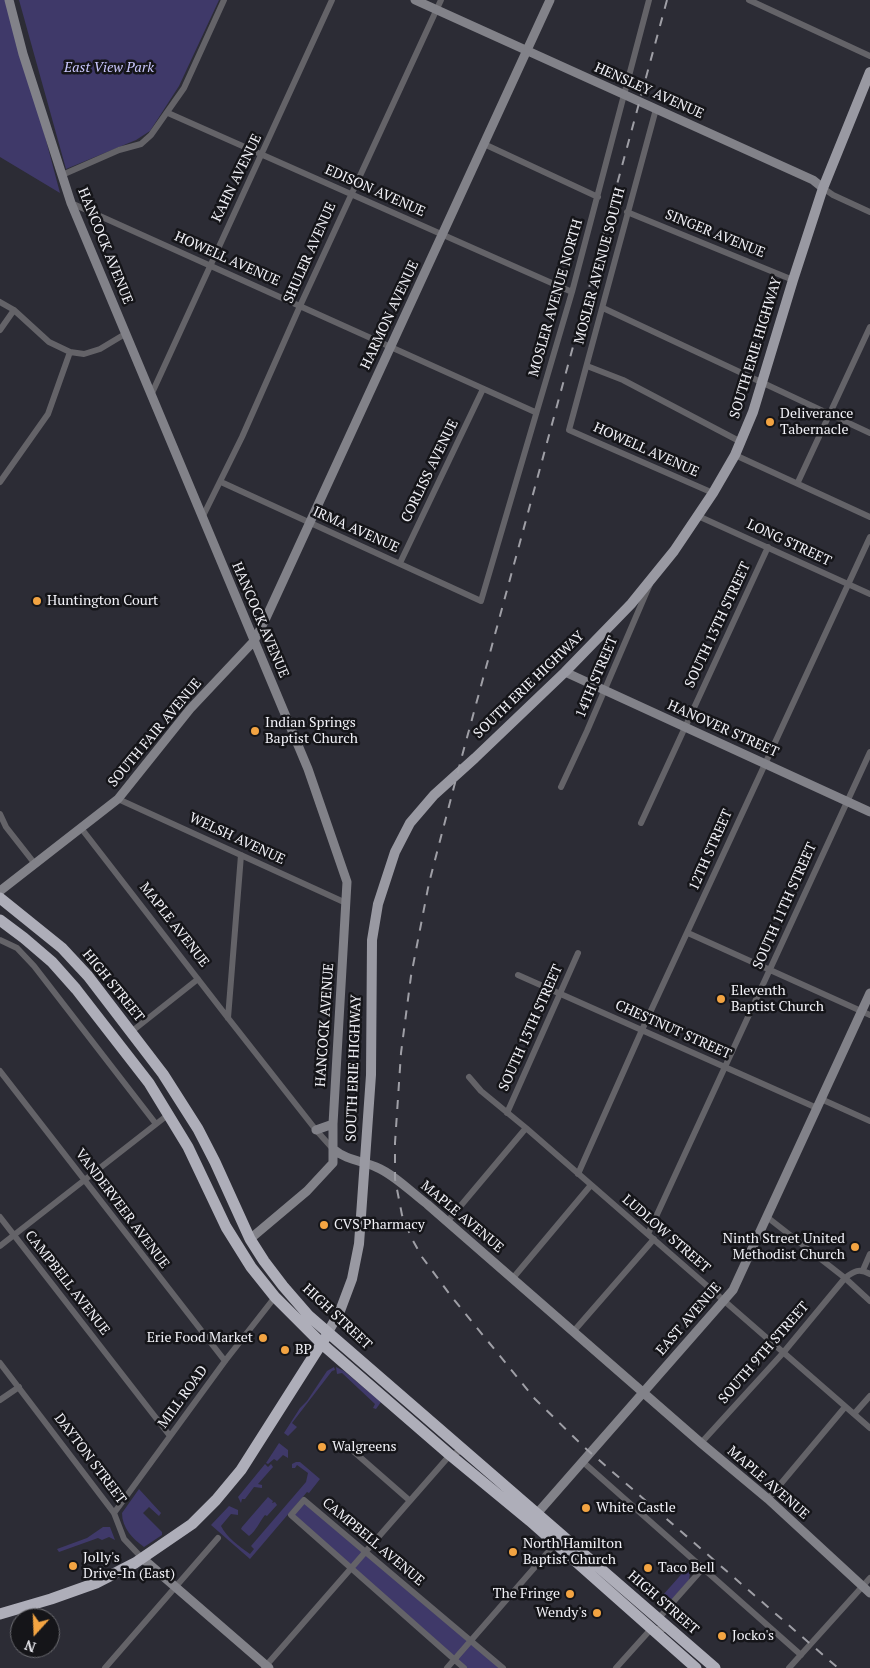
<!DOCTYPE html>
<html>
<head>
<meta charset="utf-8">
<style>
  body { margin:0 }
  #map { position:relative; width:870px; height:1668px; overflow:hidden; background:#2c2c35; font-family:"PT Serif",serif }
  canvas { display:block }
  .north { position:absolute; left:10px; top:1608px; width:50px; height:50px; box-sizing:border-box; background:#151519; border:1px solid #6d6d72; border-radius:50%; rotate:200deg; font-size:14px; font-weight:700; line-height:20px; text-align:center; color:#f1f1f7 }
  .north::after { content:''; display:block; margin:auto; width:18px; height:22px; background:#f3a442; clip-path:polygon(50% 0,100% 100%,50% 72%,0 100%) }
</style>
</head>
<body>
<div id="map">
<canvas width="870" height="1668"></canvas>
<div class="north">N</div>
</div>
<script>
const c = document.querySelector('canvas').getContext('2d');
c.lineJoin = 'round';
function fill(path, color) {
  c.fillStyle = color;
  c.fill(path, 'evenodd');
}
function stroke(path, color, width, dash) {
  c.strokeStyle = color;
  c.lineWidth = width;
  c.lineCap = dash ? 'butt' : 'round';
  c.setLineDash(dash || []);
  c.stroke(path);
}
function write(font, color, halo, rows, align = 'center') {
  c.font = font + ' "PT Serif",serif';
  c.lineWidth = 5;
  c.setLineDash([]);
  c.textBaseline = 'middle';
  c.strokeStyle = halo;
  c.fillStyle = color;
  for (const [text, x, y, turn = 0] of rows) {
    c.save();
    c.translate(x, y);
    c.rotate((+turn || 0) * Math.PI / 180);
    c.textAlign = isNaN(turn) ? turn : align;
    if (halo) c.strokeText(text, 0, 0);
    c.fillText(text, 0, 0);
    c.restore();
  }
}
const green = new Path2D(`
  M0,0H9L60,193L0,157Z
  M19,0H219L179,86L150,131L136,140L66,169Z
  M334,1367L335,1370L332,1371L292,1423L297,1427L288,1436L284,1433L300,1408L307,1401L327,1371Z
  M336,1367L344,1371L381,1402L376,1409L373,1408L375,1404L342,1373L337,1374Z
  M279,1443L288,1450V1458L283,1455L277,1461L274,1459L268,1464L266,1463Z
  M296,1462H300L320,1479L309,1493L307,1492L250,1559L211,1525L229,1506L238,1510V1515L231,1514L221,1526C227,1538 239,1546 250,1554L254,1549L251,1546L306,1482L308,1473L297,1465L295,1468H292V1464Z
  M265,1464L268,1467L271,1464L273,1467L258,1484L262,1485V1488L254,1487L245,1499H242L241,1503L238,1497Z
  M139,1489L161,1513L159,1516L149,1507L143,1513L162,1532V1535L144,1547C133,1539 122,1528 122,1513Z
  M268,1497L273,1501L272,1503L275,1502L277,1505L267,1516L265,1515C259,1522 257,1530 249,1536L241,1529L242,1527Z
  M304,1500L503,1668H464L291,1515Z
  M103,1527H110L115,1540L109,1537L102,1540L98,1538L59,1552L57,1549L87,1538Z
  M686,1569L690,1573L689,1580L672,1599H668L663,1595Z`);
const street = new Path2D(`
  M749,0L870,56
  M656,109L569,430L713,493
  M168,113L572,292
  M484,144L598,197
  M62,175L119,150L141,144L151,135L184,88L224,0
  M823,188L833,195L870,212
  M71,203L535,412
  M627,212L793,280
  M0,302L14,310L49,342L70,352L84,354L100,349L125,334
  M603,308L870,433
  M0,330L14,310
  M587,366L623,380L741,442
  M152,393L332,0
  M735,455L870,517
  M0,482L48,414L70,352
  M221,482L481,601L572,292L649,0
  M798,482L870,327
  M203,516L242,437L300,306L441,0
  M698,516L870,594
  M400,563L483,389
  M561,787L587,731L650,584
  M118,799L346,903
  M0,814L6,827L35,864
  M641,823L768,547
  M81,828L228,1018L316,1130L333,1149
  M688,933L870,1015
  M0,940L17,948L34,966L156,1124
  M518,975L817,1108
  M228,1018L241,855
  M131,1032L198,979
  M0,1071L225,1361
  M469,1077L481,1091L526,1128L870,1428
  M821,1099L870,1121
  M507,1113L578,953
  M578,1174L642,1030L870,537
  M0,1217L170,1436
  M767,1217L845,1278L870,1301
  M447,1222L526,1128
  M648,1234L870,752
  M0,1246L169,1114
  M863,1270L870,1254
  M513,1278L591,1185
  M573,1332L654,1239
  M0,1363L114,1513L124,1539L142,1558
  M0,1400L19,1387
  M854,1414L870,1396
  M701,1443L783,1353L845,1278C854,1271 859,1268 870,1274
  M345,1444L409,1500
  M583,1462L801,1655
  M768,1499L845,1407
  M114,1513L225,1361L275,1297
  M658,1619L704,1567
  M105,1668L218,1538
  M264,1668L450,1455L464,1450
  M447,1668L555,1544
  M464,1668L291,1515L304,1500L503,1668
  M616,1668L651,1629H669
  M789,1668L870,1578`);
const secondary = new Path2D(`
  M9,0L23,54L71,203L308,769L347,882L333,1124V1163L307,1191L250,1239
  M415,0L813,180L823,188
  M565,672L870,812
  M0,891L118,799L190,709L254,641L265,620L550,0
  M316,1130L333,1124
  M333,1149C346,1160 362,1161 376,1167C395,1175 411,1192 427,1204L701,1443L768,1499L870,1593
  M534,1517L733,1290L870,993
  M142,1558L269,1668`);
const primary = new Path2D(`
  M328,1332L340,1311L352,1279L359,1244L371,1075L372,940L378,904L395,852L410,823L434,795L475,758L565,672L631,604L674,551L713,493L735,455L753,412L793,280L823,188L870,72`);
const highway = new Path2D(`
  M0,898L62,948L88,976L163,1074L198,1129L215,1162L250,1239L264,1261L283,1286L309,1316L715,1668
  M0,920L24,938L52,962L76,989L149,1083L188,1147L226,1227L251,1267L275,1297L322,1344L450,1455L530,1521L696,1668
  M0,1614L51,1599L96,1583L135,1563L192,1524L216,1500L241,1470L325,1338`);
const rail = new Path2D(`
  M667,0L462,756L429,883L411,976L401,1053L395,1143V1179L402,1215L411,1237L422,1257L451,1296L535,1399L584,1447L838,1668`);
const markers = [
  [770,422,5,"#f3a442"],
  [37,601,5,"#f3a442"],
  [255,731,5,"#f3a442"],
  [721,999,5,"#f3a442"],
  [324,1225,5,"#f3a442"],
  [855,1247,5,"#f3a442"],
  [263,1338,5,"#f3a442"],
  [285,1350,5,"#f3a442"],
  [322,1447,5,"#f3a442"],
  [586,1508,5,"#f3a442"],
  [513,1552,5,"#f3a442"],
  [73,1566,5,"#f3a442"],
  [648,1568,5,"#f3a442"],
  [570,1594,5,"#f3a442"],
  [597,1613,5,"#f3a442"],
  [722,1636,5,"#f3a442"]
];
const parkNames = [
  ["East View Park",109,68]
];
const streetNames = [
  ["HENSLEY AVENUE",649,91,24],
  ["KAHN AVENUE",237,178,-64],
  ["EDISON AVENUE",375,191,24],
  ["SINGER AVENUE",715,234,22],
  ["HANCOCK AVENUE",105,246,68],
  ["SHULER AVENUE",310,253,-66],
  ["HOWELL AVENUE",227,259,24],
  ["MOSLER AVENUE SOUTH",600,266,-75],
  ["MOSLER AVENUE NORTH",556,298,-74],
  ["HARMON AVENUE",390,315,-65],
  ["SOUTH ERIE HIGHWAY",756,348,-73],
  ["HOWELL AVENUE",646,450,24],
  ["CORLISS AVENUE",430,471,-64],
  ["IRMA AVENUE",356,530,24],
  ["LONG STREET",789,543,25],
  ["HANCOCK AVENUE",260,620,67],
  ["SOUTH 13TH STREET",718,625,-65],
  ["14TH STREET",597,677,-67],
  ["SOUTH ERIE HIGHWAY",529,685,-44],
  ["HANOVER STREET",723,729,24],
  ["SOUTH FAIR AVENUE",155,733,-50],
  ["WELSH AVENUE",237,839,25],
  ["12TH STREET",711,850,-66],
  ["SOUTH 11TH STREET",785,906,-66],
  ["MAPLE AVENUE",174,925,52],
  ["HIGH STREET",113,986,51],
  ["HANCOCK AVENUE",325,1025,-86],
  ["SOUTH 13TH STREET",531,1028,-66],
  ["CHESTNUT STREET",673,1030,24],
  ["SOUTH ERIE HIGHWAY",354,1068,-88],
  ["VANDERVEER AVENUE",122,1209,53],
  ["MAPLE AVENUE",462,1217,40],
  ["LUDLOW STREET",666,1234,41],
  ["CAMPBELL AVENUE",67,1283,52],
  ["HIGH STREET",337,1317,43],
  ["EAST AVENUE",689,1319,-49],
  ["SOUTH 9TH STREET",764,1353,-49],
  ["MILL ROAD",183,1397,-54],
  ["DAYTON STREET",90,1459,53],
  ["MAPLE AVENUE",768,1483,41],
  ["CAMPBELL AVENUE",373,1542,40],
  ["HIGH STREET",663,1603,41]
];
const poiNames = [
  ["Deliverance",780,414],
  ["Tabernacle",780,430],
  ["Huntington Court",47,601],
  ["Indian Springs",265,723],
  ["Baptist Church",265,739],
  ["Eleventh",731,991],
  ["Baptist Church",731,1007],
  ["CVS Pharmacy",334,1225],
  ["Ninth Street United",845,1239,"right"],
  ["Methodist Church",845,1255,"right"],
  ["Erie Food Market",253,1338,"right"],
  ["BP",295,1350],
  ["Walgreens",332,1447],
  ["White Castle",596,1508],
  ["North Hamilton",523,1544],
  ["Baptist Church",523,1560],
  ["Jolly's",83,1558],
  ["Drive-In (East)",83,1574],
  ["Taco Bell",658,1568],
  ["The Fringe",560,1594,"right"],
  ["Wendy's",587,1613,"right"],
  ["Jocko's",732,1636]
];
fill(green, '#3f3969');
stroke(street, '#646368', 6);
stroke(secondary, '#828289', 9);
stroke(primary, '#9999a2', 10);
stroke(highway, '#aeaeb9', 11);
stroke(rail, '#9f9fa6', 2, [9, 9]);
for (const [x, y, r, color] of markers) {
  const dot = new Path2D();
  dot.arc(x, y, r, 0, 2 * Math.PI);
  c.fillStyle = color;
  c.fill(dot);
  stroke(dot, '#151519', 2);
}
write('italic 14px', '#cac7fd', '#151519', parkNames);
write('14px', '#f1f1f7', '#151519', streetNames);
write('14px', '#f1f1f7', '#151519', poiNames, 'left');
</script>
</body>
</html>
